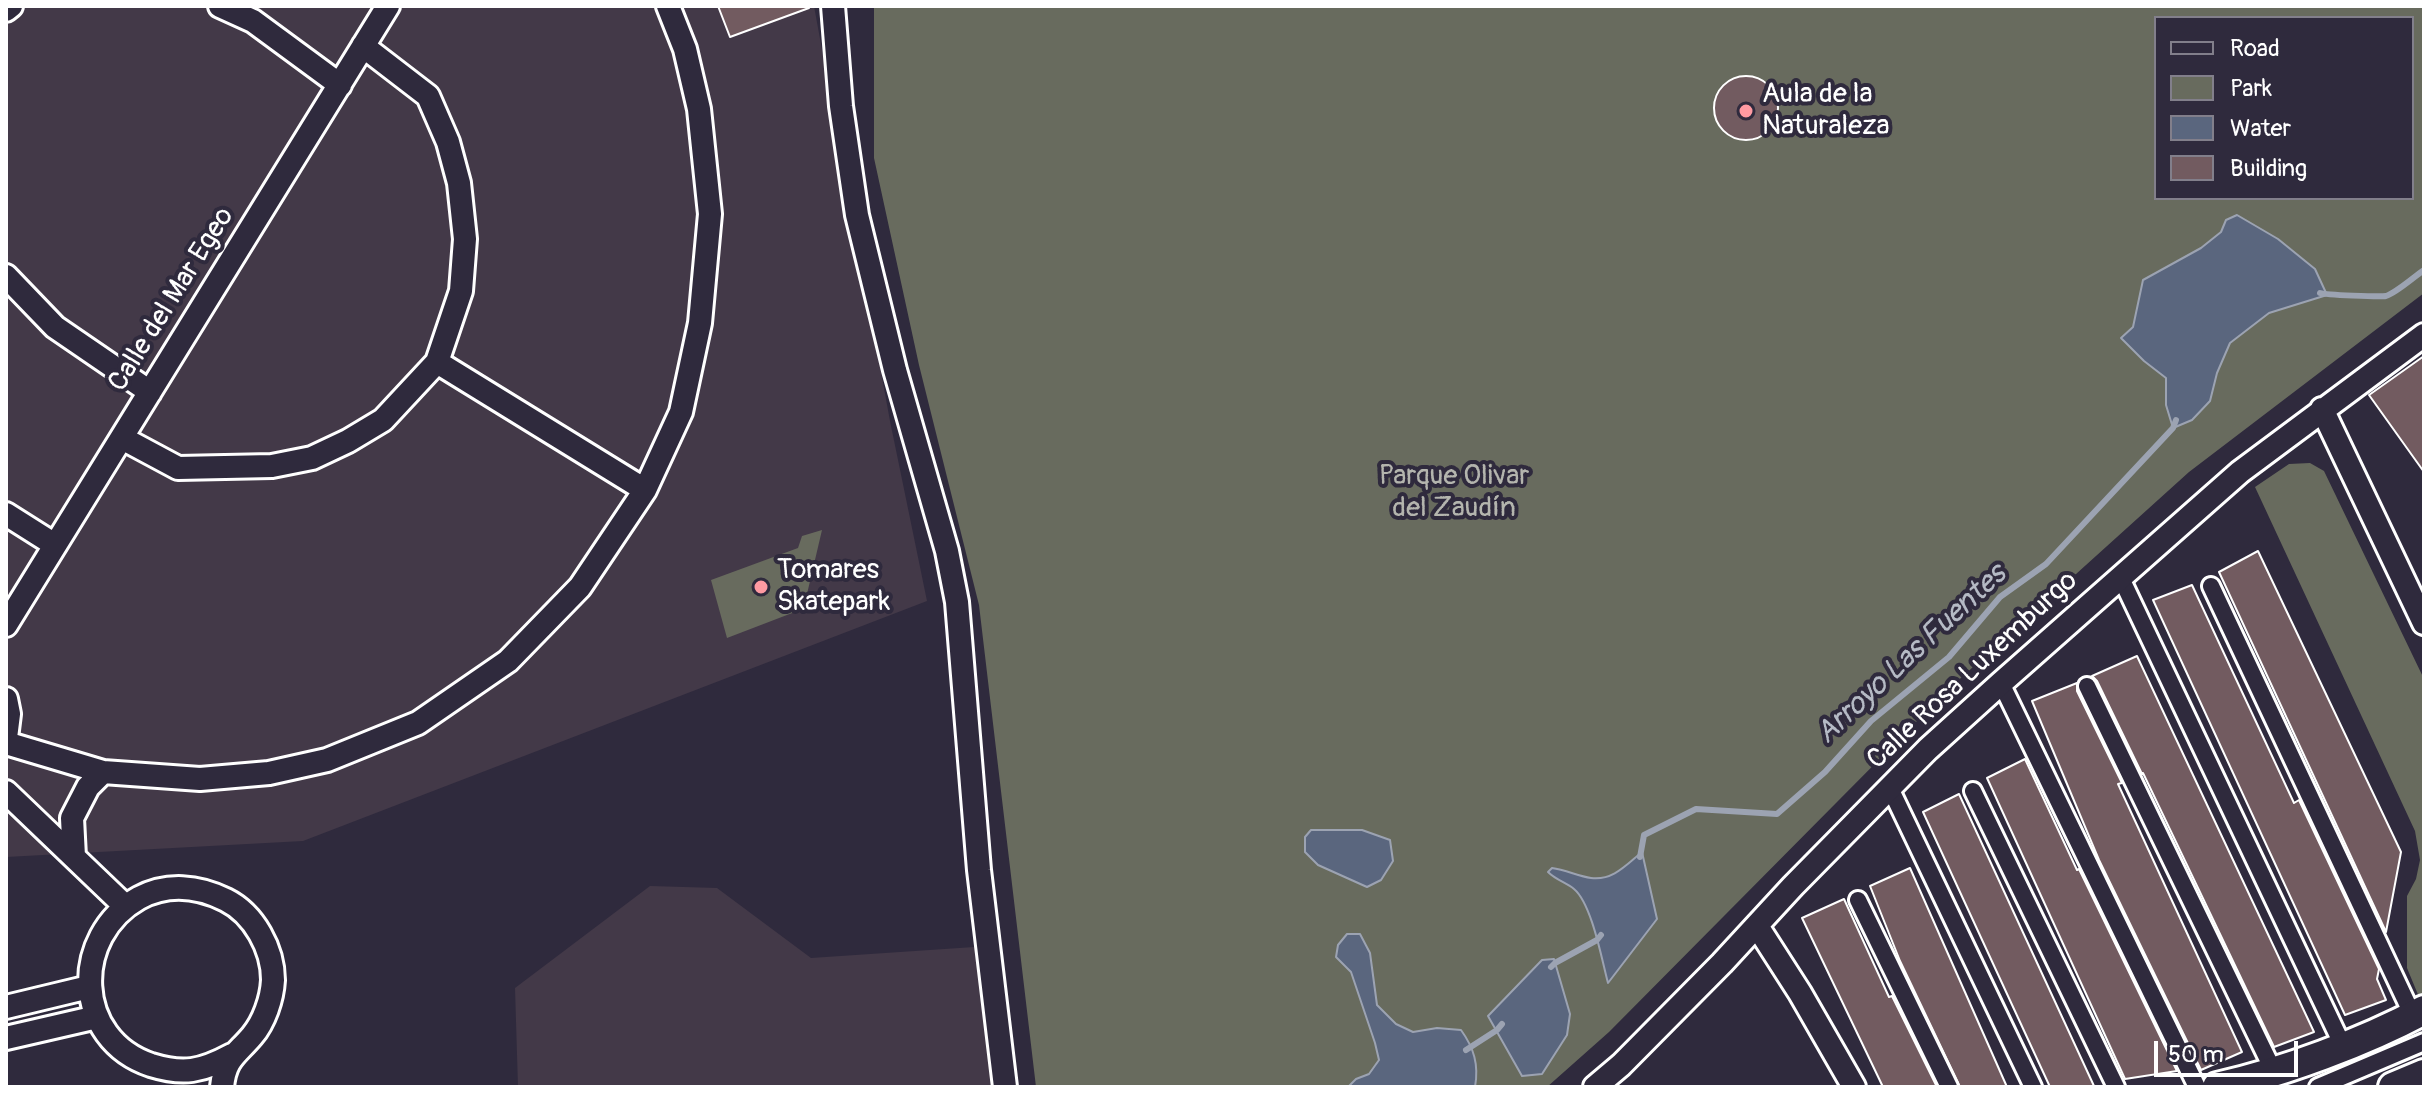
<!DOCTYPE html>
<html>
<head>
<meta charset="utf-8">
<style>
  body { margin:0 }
  #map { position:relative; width:2430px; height:1093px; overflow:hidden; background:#2f2a3d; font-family:Pangolin,sans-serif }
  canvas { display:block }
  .frame { position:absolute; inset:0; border:8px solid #fff; pointer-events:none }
  .legend { position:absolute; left:2154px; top:16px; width:260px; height:184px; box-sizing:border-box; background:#2f2a3d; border:2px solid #827f8b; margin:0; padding:10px 14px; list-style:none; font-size:24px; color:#fff }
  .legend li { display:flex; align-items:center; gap:16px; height:40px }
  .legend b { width:40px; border:2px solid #827f8b }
  .scale { position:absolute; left:2154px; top:1041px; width:144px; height:36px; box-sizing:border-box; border:4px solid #fff; border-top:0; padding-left:10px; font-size:24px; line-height:28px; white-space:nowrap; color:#fff; -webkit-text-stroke:6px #2f2a3d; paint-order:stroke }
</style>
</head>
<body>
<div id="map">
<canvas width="2430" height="1093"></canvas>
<div class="frame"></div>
<ul class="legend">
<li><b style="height:10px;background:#2f2a3d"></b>Road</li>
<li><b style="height:22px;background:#686b5e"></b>Park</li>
<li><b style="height:22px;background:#5a667e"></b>Water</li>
<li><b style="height:22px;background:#725b60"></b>Building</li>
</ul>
<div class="scale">50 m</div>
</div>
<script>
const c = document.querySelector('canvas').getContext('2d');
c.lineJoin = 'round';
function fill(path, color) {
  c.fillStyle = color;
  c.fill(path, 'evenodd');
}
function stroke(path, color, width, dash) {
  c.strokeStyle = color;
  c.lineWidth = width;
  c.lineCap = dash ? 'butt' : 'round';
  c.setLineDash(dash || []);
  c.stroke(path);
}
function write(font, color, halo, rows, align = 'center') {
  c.font = font + ' Pangolin,sans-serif';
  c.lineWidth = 8;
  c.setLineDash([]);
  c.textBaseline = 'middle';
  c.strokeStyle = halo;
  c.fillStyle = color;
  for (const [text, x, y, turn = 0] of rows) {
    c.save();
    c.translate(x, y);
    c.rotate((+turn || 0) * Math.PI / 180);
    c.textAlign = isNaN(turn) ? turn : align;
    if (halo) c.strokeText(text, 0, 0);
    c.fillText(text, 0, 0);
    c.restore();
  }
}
const built = new Path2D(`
  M6,6H814L890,421L927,601L303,841L6,857Z
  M650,886L717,888L811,958L989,946L1005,1087H518L515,988Z`);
const green = new Path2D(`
  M874,6H2424V293L2189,472L1952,686L1609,1032L1547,1087H1036L979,605L919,365L874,158ZM2156,18H2412V198H2156Z
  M2310,463L2324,471L2424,679V994L2419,997L2407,968V896L2416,879L2420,860L2415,831L2255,487L2289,464Z
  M822,530L807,594L800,610L727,638L711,580L798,548L802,536Z`);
const water = new Path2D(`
  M2237,215L2278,239L2315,269L2327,295L2269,313L2230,343L2217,373L2210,401L2192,420L2173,428L2166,405V378L2144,361L2121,338L2133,327L2143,280L2201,248L2221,232L2226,220Z
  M1311,830H1362L1390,840L1393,861L1381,880L1367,887L1318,865L1305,852V837Z
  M1642,852L1657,919L1608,983C1602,961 1592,904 1574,889C1567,883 1556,880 1548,872L1552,868C1566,870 1578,876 1591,878C1613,881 1627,864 1642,852Z
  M1347,934H1360L1370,953L1377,1005L1396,1024L1413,1032L1437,1028L1461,1030C1474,1048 1479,1065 1475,1087H1348L1356,1079L1369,1074L1379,1060L1375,1043L1351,972L1336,957L1338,945Z
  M1554,959L1570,1014L1567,1035L1542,1074L1522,1076L1488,1016L1542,960Z`);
const stream = new Path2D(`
  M2320,293C2326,295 2380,297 2386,296C2396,293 2415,276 2424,270
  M1640,857L1644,835L1696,809L1777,814L1825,772L1871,721L1949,657L2000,597L2046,564L2173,428L2176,420
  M1551,967L1555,963L1597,940L1601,935
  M1466,1050L1497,1030L1502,1024`);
const building = new Path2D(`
  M718,6H809V8L730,37Z
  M1714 108a32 32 0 1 1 64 0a32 32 0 1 1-64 0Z
  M2424,356V472L2369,395Z
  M2258,551L2401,852L2386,932L2219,572Z
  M2192,585L2294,803L2299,800L2379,969L2377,979L2386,1000L2345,1015L2153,600Z
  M2137,656L2314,1032L2274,1047L2143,773L2142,774L2097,681L2092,676Z
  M2077,683V691L2122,783L2118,784L2242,1052L2201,1070L2099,860L2032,701Z
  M2025,759L2077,870L2079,869L2177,1071L2125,1079L1987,778Z
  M1959,794L2094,1086L2050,1087L1923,812Z
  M1910,868L2007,1087H1960L1900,961L1870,886Z
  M1844,899L1889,997L1892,996L1937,1087H1883L1802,918Z`);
const pedestrian = new Path2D(`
  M2120,576L2343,1046
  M2211,586L2413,1016
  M2001,683L2197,1087
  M2087,686L2274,1072
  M1890,788L2033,1087
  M1973,791L2116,1087
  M1858,900L1949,1087
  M2318,1087L2424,1042`);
const minor = new Path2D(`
  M220,6L253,21L340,85
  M833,6L841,106L857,215L895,370L947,551L957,602L979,870L1005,1087
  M6,10L11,6
  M6,276L55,327L150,392
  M437,362L645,490
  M2322,409L2424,623
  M122,438L178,468L272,466L312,458L348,441L383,420L437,362L461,291L465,239L459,183L448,142L428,96L363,46
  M6,514L55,545
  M6,625L388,6
  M6,699L9,714L6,738
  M6,743L103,772L200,779L269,773L327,760L418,723L508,661L580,587L645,490L681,412L700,323L710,214L699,109L685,49L668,6
  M6,792L125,906
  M74,857L72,818L88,787L103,772
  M1757,926L1800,993L1854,1087
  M6,1007L89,987
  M6,1038L97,1017
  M222,1087C225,1058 236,1055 252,1036C264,1022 272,999 273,980C273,949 254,914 226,900C198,886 167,883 139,898C71,936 73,1039 151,1065C164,1069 178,1072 192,1070C207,1068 219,1062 232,1055
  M1595,1087L1621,1065L1722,963L1793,886L1928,749L2001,683L2240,472L2424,335`);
const tertiary = new Path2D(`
  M2217,1087C2284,1072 2364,1042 2424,1010
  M2393,1087L2424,1074`);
const markers = [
  [1746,111,8,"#ff9aa2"],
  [761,587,8,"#ff9aa2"]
];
const poiNames = [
  ["Aula de la",1762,95],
  ["Naturaleza",1762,127],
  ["Tomares",777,571],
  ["Skatepark",777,603]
];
const streetNames = [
  ["Calle del Mar Egeo",172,300,-58],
  ["Calle Rosa Luxemburgo",1973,671,-43]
];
const parkNames = [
  ["Parque Olivar",1454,477],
  ["del Zaudín",1454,509]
];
const waterNames = [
  ["Arroyo Las Fuentes",1912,655,-43]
];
fill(built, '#433948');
fill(green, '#686b5e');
fill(water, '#5a667e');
stroke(water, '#9ca3b2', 2);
stroke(stream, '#9ca3b2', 6);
fill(building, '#725b60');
stroke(building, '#fff', 2);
stroke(pedestrian, '#fff', 22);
stroke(minor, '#fff', 28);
stroke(tertiary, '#fff', 34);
stroke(pedestrian, '#2f2a3d', 16);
stroke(minor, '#2f2a3d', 22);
stroke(tertiary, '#2f2a3d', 28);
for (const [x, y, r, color] of markers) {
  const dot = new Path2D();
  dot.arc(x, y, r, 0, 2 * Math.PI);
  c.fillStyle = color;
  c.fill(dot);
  stroke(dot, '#2f2a3d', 3);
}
write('28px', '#fff', '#2f2a3d', poiNames, 'left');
write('28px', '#fff', '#2f2a3d', streetNames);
write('28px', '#b4b5ae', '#2f2a3d', parkNames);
write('italic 30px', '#b5bac5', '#2f2a3d', waterNames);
</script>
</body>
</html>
